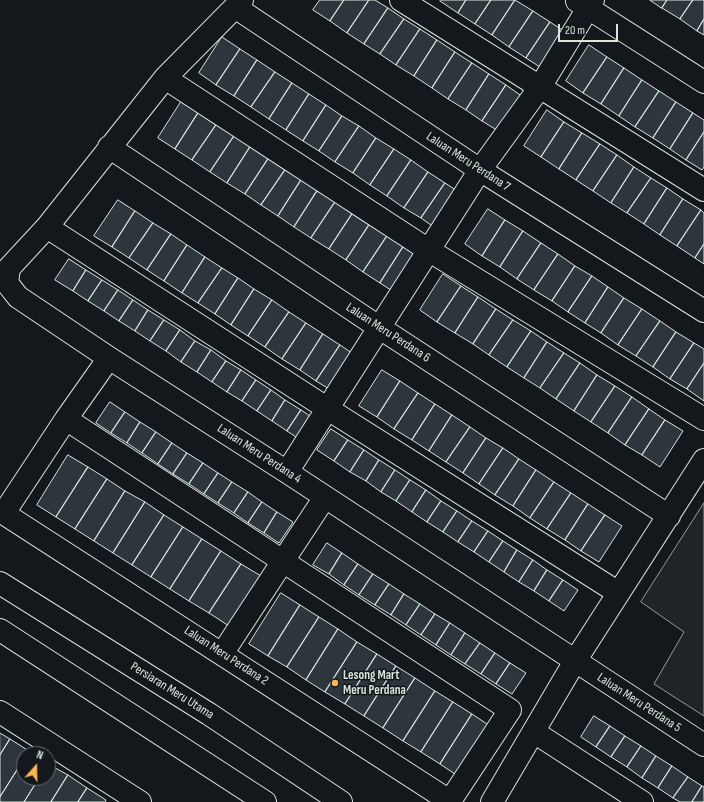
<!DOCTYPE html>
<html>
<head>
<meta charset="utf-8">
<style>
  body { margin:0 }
  #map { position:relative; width:704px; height:802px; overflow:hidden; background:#14181c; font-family:"Sofia Sans Condensed",sans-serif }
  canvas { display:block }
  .north { position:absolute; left:16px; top:746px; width:40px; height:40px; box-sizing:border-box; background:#14181c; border:1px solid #626a69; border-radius:50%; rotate:20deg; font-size:11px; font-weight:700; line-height:16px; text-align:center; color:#d8e6dc }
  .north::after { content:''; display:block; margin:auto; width:14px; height:18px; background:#ffb74d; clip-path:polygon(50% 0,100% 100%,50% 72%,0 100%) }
  .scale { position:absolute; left:558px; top:24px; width:60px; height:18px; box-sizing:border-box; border:2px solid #d8e6dc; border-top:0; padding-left:5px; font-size:12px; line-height:14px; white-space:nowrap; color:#d8e6dc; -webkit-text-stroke:3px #14181c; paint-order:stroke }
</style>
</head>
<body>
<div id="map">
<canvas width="704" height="802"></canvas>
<div class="north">N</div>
<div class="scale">20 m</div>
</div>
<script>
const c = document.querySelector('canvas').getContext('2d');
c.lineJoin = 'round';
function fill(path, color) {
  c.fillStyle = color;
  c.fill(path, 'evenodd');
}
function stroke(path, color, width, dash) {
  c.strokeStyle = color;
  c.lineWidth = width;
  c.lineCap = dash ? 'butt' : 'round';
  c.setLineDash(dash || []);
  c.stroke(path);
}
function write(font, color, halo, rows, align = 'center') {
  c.font = font + ' "Sofia Sans Condensed",sans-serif';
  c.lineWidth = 3;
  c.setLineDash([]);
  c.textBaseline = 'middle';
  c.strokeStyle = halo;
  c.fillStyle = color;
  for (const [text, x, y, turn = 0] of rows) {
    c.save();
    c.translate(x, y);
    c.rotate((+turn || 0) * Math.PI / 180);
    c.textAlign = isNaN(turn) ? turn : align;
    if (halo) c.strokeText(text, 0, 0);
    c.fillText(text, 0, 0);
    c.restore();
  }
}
const green = new Path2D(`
  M704,503V716L654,684L684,632L641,602Z`);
const building = new Path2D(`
  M320,0H344L330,21L313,10Z
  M344,0H369L347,33L330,21Z
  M369,0H375L388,8L364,44L347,33Z
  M441,0H466L458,13L440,1Z
  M466,0H491L475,24L458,13Z
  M491,0H515L492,35L475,24Z
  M515,0L533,11L509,47L492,35Z
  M650,0H667L662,8Z
  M667,0H693L680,19L662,8Z
  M693,0H704V19L697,31L680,19Z
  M388,8L404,19L380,54L364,44Z
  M533,11L550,22L526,58L509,47Z
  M404,19L420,29L396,65L380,54Z
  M704,19V35L697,31Z
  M550,22L567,33L543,69L526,58Z
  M420,29L437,40L414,76L396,65Z
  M222,37L240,49L216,85L199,73Z
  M437,40L455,52L432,88L414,76Z
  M589,45L607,57L583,93L566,81Z
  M240,49L257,60L234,96L216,85Z
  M455,52L472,63L448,99L432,88Z
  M607,57L624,68L601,104L583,93Z
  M257,60L275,72L251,107L234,96Z
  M472,63L489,74L466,110L448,99Z
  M624,68L642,80L619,116L601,104Z
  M275,72L292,83L269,119L251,107Z
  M489,74L506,85L482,121L466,110Z
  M642,80L659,91L635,127L619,116Z
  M292,83L309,94L286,130L269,119Z
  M506,85L523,97L500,132L482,121Z
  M659,91L676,102L653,138L635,127Z
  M309,94L326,105L303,141L286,130Z
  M181,102L198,113L175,149L158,138Z
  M676,102L693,113L670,149L653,138Z
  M326,105L342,116L319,151L303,141Z
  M547,110L564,122L541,157L524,146Z
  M198,113L216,125L192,160L175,149Z
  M693,113L704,120V132L686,160L670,149Z
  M342,116L359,126L335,162L319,151Z
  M564,122L582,133L559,169L541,157Z
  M216,125L234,136L210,172L192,160Z
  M359,126L376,138L353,173L335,162Z
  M704,132V167L702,170L686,160Z
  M582,133L600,144L576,180L559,169Z
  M234,136L250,147L227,183L210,172Z
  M376,138L394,149L370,185L353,173Z
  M600,144L617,155L593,191L576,180Z
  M250,147L268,159L245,194L227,183Z
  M394,149L411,160L387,196L370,185Z
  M617,155L634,167L611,203L593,191Z
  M268,159L285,170L261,205L245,194Z
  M411,160L428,172L404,208L387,196Z
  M634,167L651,178L627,213L611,203Z
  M285,170L301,180L278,216L261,205Z
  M428,172L445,183L421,218L404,208Z
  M651,178L667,188L644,224L627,213Z
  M301,180L317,191L294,227L278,216Z
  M445,183L462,194L438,230L421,218Z
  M667,188L683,199L660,235L644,224Z
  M317,191L335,202L311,238L294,227Z
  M683,199L701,210L677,246L660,235Z
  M118,200L135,211L112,247L94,236Z
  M335,202L352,214L329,249L311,238Z
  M488,209L505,220L482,256L465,244Z
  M701,210L704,213V244L695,258L677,246Z
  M135,211L153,223L129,258L112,247Z
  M352,214L369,225L346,260L329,249Z
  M505,220L523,231L500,267L482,256Z
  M153,223L171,234L147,270L129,258Z
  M369,225L387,236L363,272L346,260Z
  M523,231L541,243L517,279L500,267Z
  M171,234L187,245L164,281L147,270Z
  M387,236L403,247L380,283L363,272Z
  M541,243L558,254L534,290L517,279Z
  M704,244V264L695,258Z
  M187,245L205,257L182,293L164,281Z
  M403,247L421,258L397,294L380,283Z
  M558,254L575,266L552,301L534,290Z
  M205,257L222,268L198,303L182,293Z
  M69,259L86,270L73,291L55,280Z
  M575,266L592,276L568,312L552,301Z
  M222,268L238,278L215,314L198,303Z
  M86,270L102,280L88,301L73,291Z
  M443,274L461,286L437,322L420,310Z
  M592,276L608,287L585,323L568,312Z
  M238,278L254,289L231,325L215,314Z
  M102,280L118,290L104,311L88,301Z
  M461,286L478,297L455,333L437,322Z
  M608,287L624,298L601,333L585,323Z
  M254,289L272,300L248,336L231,325Z
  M118,290L133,300L119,321L104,311Z
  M478,297L496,309L473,344L455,333Z
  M624,298L642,309L618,345L601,333Z
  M133,300L148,310L135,331L119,321Z
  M272,300L289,312L265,347L248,336Z
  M496,309L513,320L489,355L473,344Z
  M642,309L660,321L636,356L618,345Z
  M148,310L164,320L150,341L135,331Z
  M289,312L306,323L282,359L265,347Z
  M164,320L180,330L166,351L150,341Z
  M513,320L531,331L507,367L489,355Z
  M660,321L676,332L653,367L636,356Z
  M306,323L323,334L300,370L282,359Z
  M180,330L195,341L181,362L166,351Z
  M531,331L547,342L524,378L507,367Z
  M676,332L694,343L670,379L653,367Z
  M323,334L340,345L316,381L300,370Z
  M195,341L211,350L197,372L181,362Z
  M547,342L564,353L540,388L524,378Z
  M694,343L704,349V363L687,389L670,379Z
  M340,345L358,357L334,392L316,381Z
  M211,350L226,361L212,382L197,372Z
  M564,353L580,363L556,399L540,388Z
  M226,361L241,370L227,392L212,382Z
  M580,363L597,375L574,411L556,399Z
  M704,363V401L687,389Z
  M241,370L256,380L242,401L227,392Z
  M382,370L400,381L377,417L359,406Z
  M597,375L615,386L591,422L574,411Z
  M256,380L271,390L257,411L242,401Z
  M400,381L418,393L394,429L377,417Z
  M615,386L632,397L608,433L591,422Z
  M271,390L285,400L272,421L257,411Z
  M418,393L435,404L412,440L394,429Z
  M632,397L649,409L625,445L608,433Z
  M285,400L301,410L287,431L272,421Z
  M110,402L125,412L111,433L96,423Z
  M435,404L452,415L429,451L412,440Z
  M649,409L665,420L642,455L625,445Z
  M301,410L316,420L302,441L287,431Z
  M125,412L140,422L127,443L111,433Z
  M452,415L470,427L446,462L429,451Z
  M665,420L683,431L660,467L642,455Z
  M140,422L156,432L142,453L127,443Z
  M470,427L486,438L463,473L446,462Z
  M331,429L348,440L334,461L317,450Z
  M156,432L172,443L158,464L142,453Z
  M486,438L503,448L479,484L463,473Z
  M348,440L364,450L350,472L334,461Z
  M172,443L187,453L173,474L158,464Z
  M503,448L519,459L495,495L479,484Z
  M364,450L379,460L366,481L350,472Z
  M187,453L203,463L189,484L173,474Z
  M68,455L88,467L56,517L37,505Z
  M519,459L536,470L513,506L495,495Z
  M379,460L395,470L381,492L366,481Z
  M203,463L218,473L204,494L189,484Z
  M88,467L107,479L75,529L56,517Z
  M395,470L410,480L396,501L381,492Z
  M536,470L554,482L530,518L513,506Z
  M218,473L232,482L218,503L204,494Z
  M107,479L125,491L94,541L75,529Z
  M410,480L426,490L412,512L396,501Z
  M232,482L248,492L234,513L218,503Z
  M554,482L571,493L547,529L530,518Z
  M426,490L441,501L427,522L412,512Z
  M125,491L145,502L113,553L94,541Z
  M248,492L262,502L248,523L234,513Z
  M571,493L588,504L565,540L547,529Z
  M441,501L457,511L443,532L427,522Z
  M145,502L164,515L132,565L113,553Z
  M262,502L277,512L264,533L248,523Z
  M588,504L605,515L581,551L565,540Z
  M457,511L472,521L458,542L443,532Z
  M277,512L293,522L279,543L264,533Z
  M164,515L183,527L151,577L132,565Z
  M605,515L622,526L599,562L581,551Z
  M472,521L488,531L474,552L458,542Z
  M183,527L202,539L170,589L151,577Z
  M488,531L503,541L489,562L474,552Z
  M202,539L221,551L189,601L170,589Z
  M503,541L517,550L504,572L489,562Z
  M327,543L342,553L329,574L313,565Z
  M517,550L533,560L519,582L504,572Z
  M221,551L241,564L209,613L189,601Z
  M342,553L358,564L344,585L329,574Z
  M533,560L547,570L534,591L519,582Z
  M241,564L261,576L229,626L209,613Z
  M358,564L373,574L359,595L344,585Z
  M547,570L563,580L549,601L534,591Z
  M373,574L389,584L375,605L359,595Z
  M563,580L578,590L564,611L549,601Z
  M389,584L404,594L391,615L375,605Z
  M281,593L300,605L268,656L249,644Z
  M404,594L420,604L406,625L391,615Z
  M420,604L435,614L421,635L406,625Z
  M300,605L319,617L287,667L268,656Z
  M435,614L450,623L436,645L421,635Z
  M319,617L338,629L306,680L287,667Z
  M450,623L465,633L451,655L436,645Z
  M338,629L357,642L325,692L306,680Z
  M465,633L480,643L465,664L451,655Z
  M357,642L377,654L345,704L325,692Z
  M480,643L495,653L481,674L465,664Z
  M495,653L510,663L496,684L481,674Z
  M377,654L396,666L364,716L345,704Z
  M510,663L526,673L512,694L496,684Z
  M396,666L415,678L383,728L364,716Z
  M415,678L435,691L403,741L383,728Z
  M435,691L453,702L421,752L403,741Z
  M453,702L472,714L440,764L421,752Z
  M472,714L490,726L458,776L440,764Z
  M594,716L610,726L596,747L581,737Z
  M610,726L625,736L611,757L596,747Z
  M0,733L10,739L0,755Z
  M625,736L641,746L627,767L611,757Z
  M10,739L29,751L27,754H24V759L0,797V755Z
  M641,746L656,756L642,778L627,767Z
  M656,756L672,766L658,788L642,778Z
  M24,759V778H39L24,802H0V797Z
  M48,764L68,775L51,802H24L39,778H48Z
  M672,766L688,777L673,798L658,788Z
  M68,775L87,788L78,802H51Z
  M688,777L702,786L692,802H680L673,798Z
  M702,786L704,787V802H692Z
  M87,788L106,800L105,802H78Z`);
const minor = new Path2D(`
  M242,0L165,78L47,227L9,268L7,283L18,297L109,358L287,472L704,745
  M401,0L704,190
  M577,1L704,82
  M235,7L480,170L704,311
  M165,78L430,251L704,419
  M109,147L380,328L669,516
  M47,227L328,409L617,592
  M66,419L109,358
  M287,472L480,170L540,87L593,0
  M0,511L451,802
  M4,513L66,419L510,710L450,801
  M0,583L209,714L341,802
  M0,630L265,802
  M222,654L325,497
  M0,712L140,802
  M534,732L642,802
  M492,802L575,661L704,460`);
const markers = [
  [335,683,4,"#ffb74d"]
];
const streetNames = [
  ["Laluan Meru Perdana 7",468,162,33],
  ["Laluan Meru Perdana 6",388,333,33],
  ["Laluan Meru Perdana 4",259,454,33],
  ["Laluan Meru Perdana 2",226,656,33],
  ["Persiaran Meru Utama",172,691,32],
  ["Laluan Meru Perdana 5",639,703,33]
];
const poiNames = [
  ["Lesong Mart",343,676],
  ["Meru Perdana",343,691]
];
fill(green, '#202428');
stroke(green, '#939e99', 1);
fill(building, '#2c363c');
stroke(building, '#d8e6dc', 1);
stroke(minor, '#d8e6dc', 24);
stroke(minor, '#14181c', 22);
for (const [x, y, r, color] of markers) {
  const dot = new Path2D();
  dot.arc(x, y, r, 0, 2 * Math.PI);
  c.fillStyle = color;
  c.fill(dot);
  stroke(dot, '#14181c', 1.5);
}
write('13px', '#d8e6dc', '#14181c', streetNames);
write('bold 13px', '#d8e6dc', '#14181c', poiNames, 'left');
</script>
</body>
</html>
